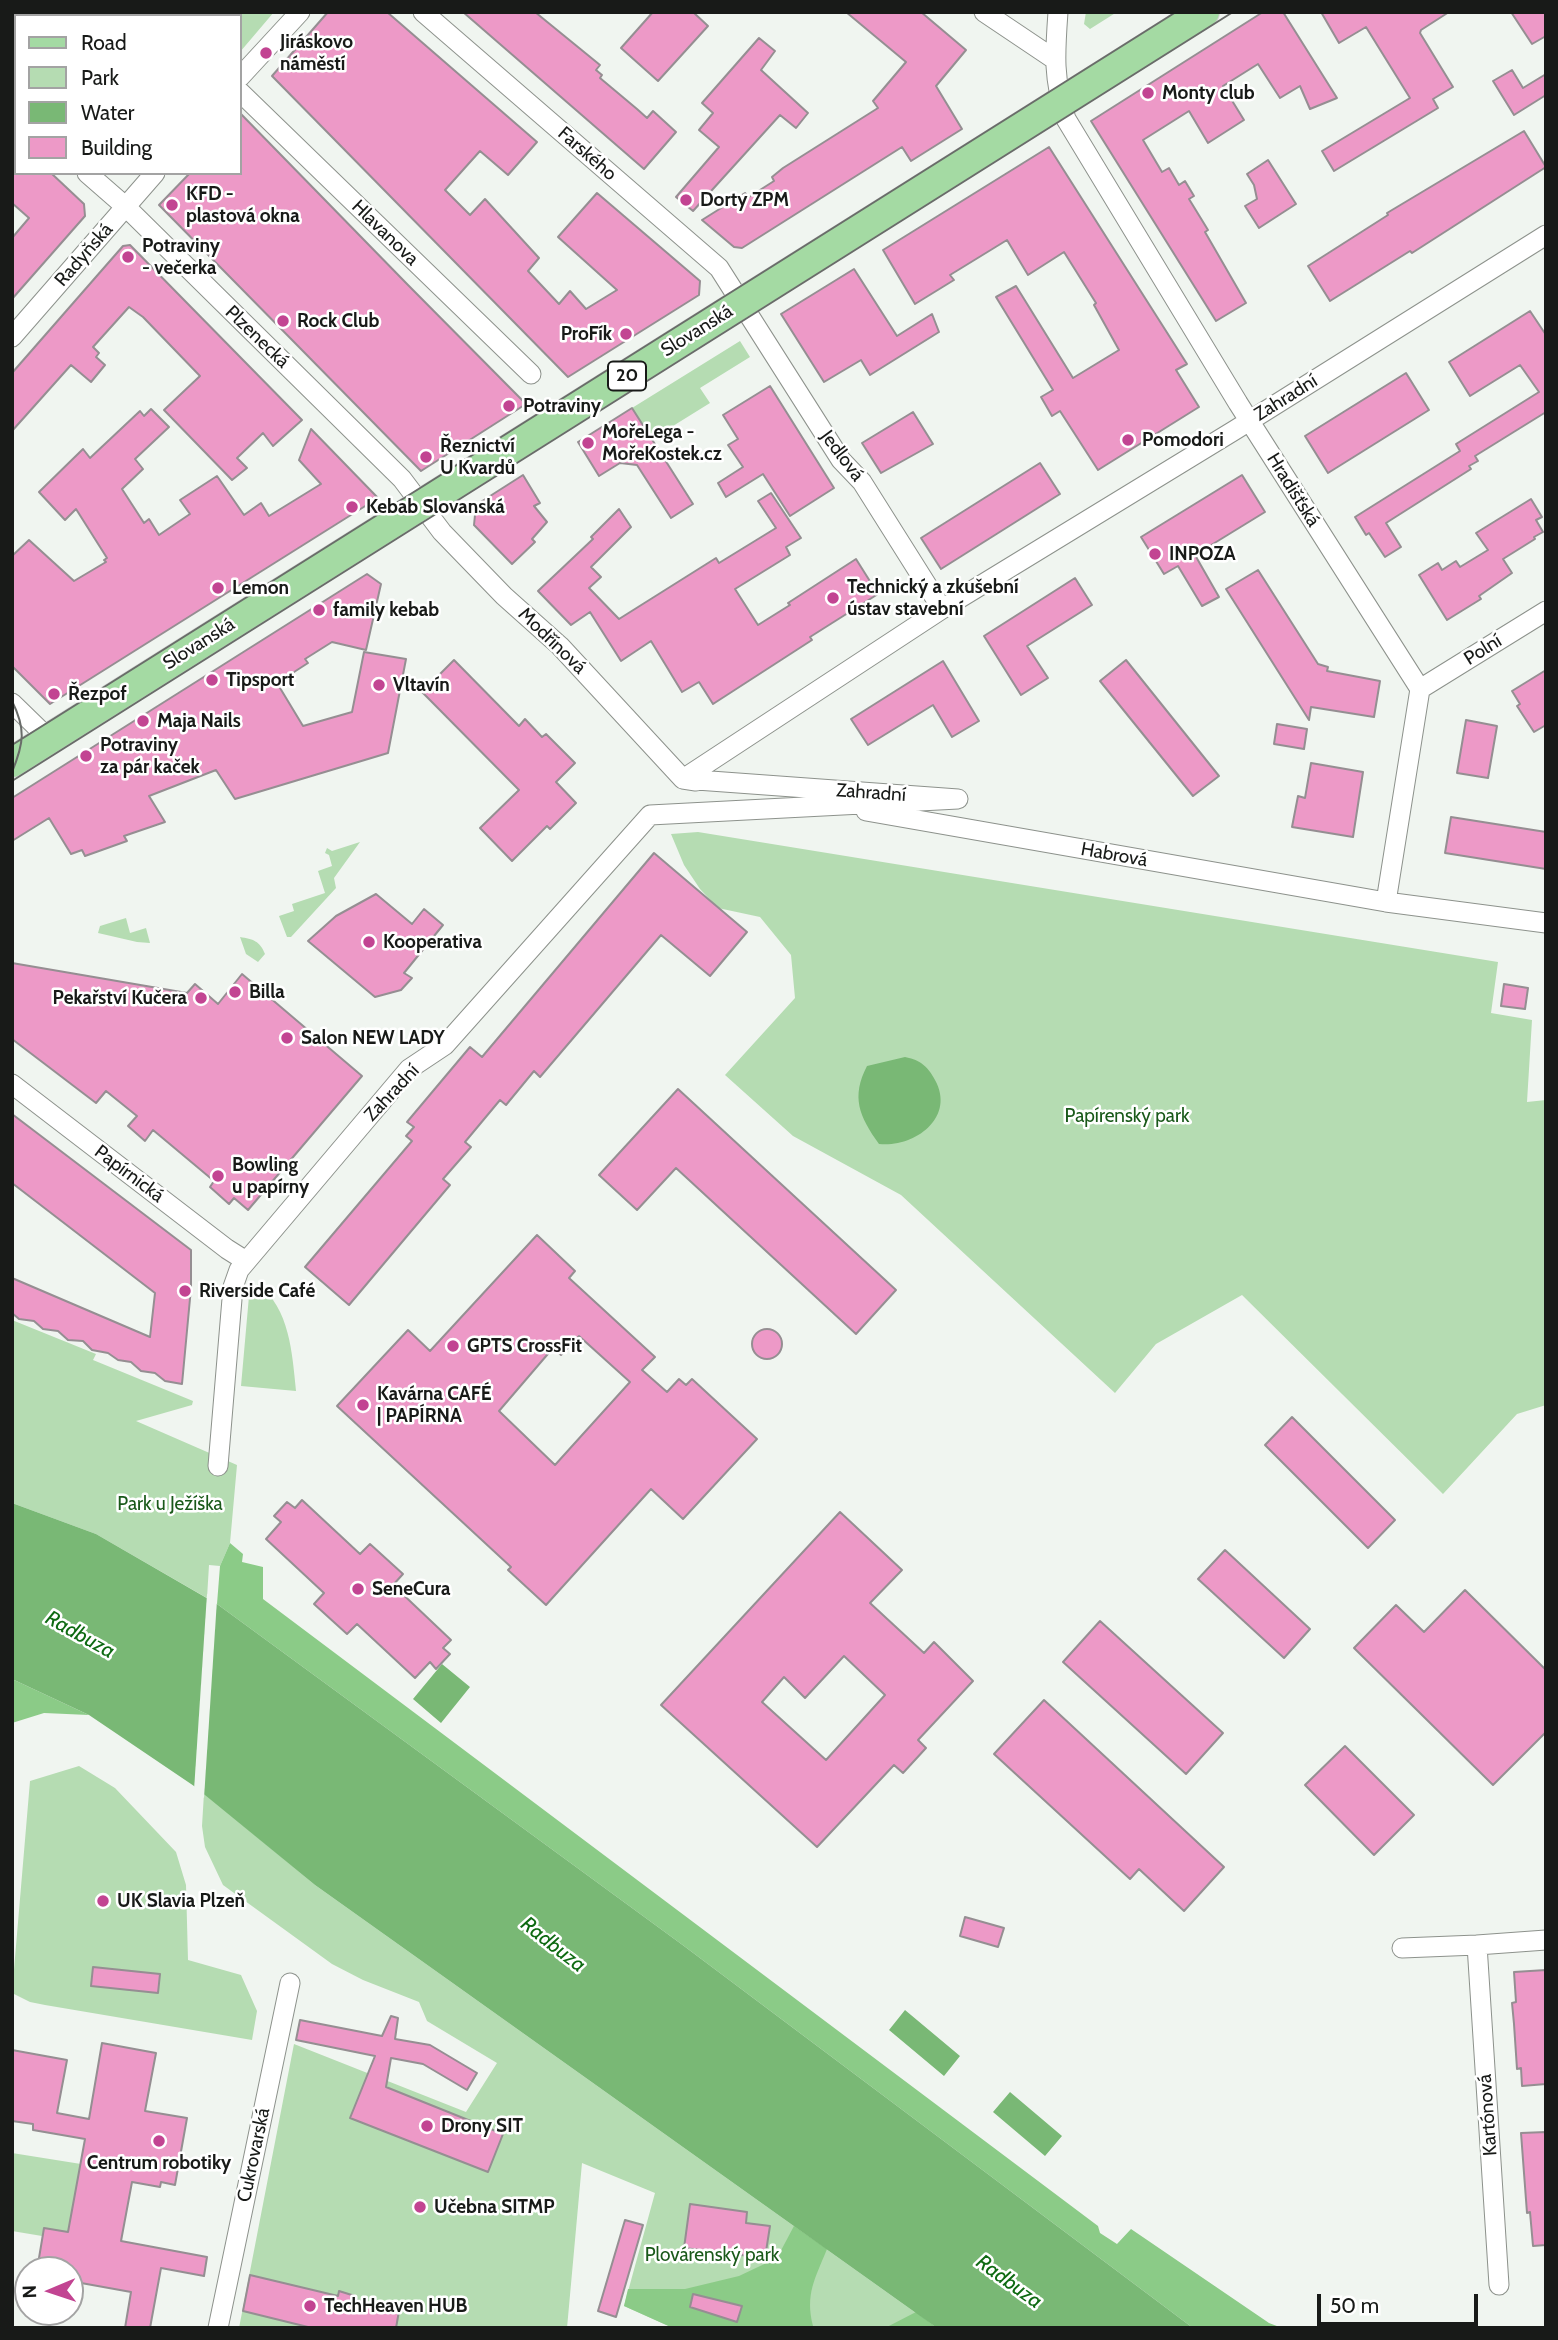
<!DOCTYPE html>
<html>
<head>
<meta charset="utf-8">
<style>
  body { margin:0 }
  #map { position:relative; width:1558px; height:2340px; overflow:hidden; background:#f0f5f0; font-family:Cabin,sans-serif }
  canvas { display:block }
  .frame { position:absolute; inset:0; border:14px solid #181a18; pointer-events:none }
  .legend { position:absolute; left:14px; top:14px; width:228px; height:161px; box-sizing:border-box; background:#fff; border:2px solid #a3a3a3; margin:0; padding:9px 12px; list-style:none; font-size:21px; color:#181a18 }
  .legend li { display:flex; align-items:center; gap:14px; height:35px }
  .legend b { width:35px; border:2px solid #a3a3a3 }
  .north { position:absolute; left:14px; top:2256px; width:70px; height:70px; box-sizing:border-box; background:#fff; border:2px solid #a3a3a3; border-radius:50%; rotate:268deg; font-size:19px; font-weight:700; line-height:28px; text-align:center; color:#181a18 }
  .north::after { content:''; display:block; margin:auto; width:24px; height:32px; background:#c24492; clip-path:polygon(50% 0,100% 100%,50% 72%,0 100%) }
  .scale { position:absolute; left:1317px; top:2294px; width:161px; height:32px; box-sizing:border-box; border:4px solid #181a18; border-top:0; padding-left:9px; font-size:21px; line-height:24px; white-space:nowrap; color:#181a18; -webkit-text-stroke:5px #fff; paint-order:stroke }
</style>
</head>
<body>
<div id="map">
<canvas width="1558" height="2340"></canvas>
<div class="frame"></div>
<ul class="legend">
<li><b style="height:9px;background:#a4daa3"></b>Road</li>
<li><b style="height:19px;background:#b5dcb2"></b>Park</li>
<li><b style="height:19px;background:#79b875"></b>Water</li>
<li><b style="height:19px;background:#ed99c7"></b>Building</li>
</ul>
<div class="north">N</div>
<div class="scale">50 m</div>
</div>
<script>
const c = document.querySelector('canvas').getContext('2d');
c.lineJoin = 'round';
function fill(path, color) {
  c.fillStyle = color;
  c.fill(path, 'evenodd');
}
function stroke(path, color, width, dash) {
  c.strokeStyle = color;
  c.lineWidth = width;
  c.lineCap = dash ? 'butt' : 'round';
  c.setLineDash(dash || []);
  c.stroke(path);
}
function write(font, color, halo, rows, align = 'center') {
  c.font = font + ' Cabin,sans-serif';
  c.lineWidth = 5;
  c.setLineDash([]);
  c.textBaseline = 'middle';
  c.strokeStyle = halo;
  c.fillStyle = color;
  for (const [text, x, y, turn = 0] of rows) {
    c.save();
    c.translate(x, y);
    c.rotate((+turn || 0) * Math.PI / 180);
    c.textAlign = isNaN(turn) ? turn : align;
    if (halo) c.strokeText(text, 0, 0);
    c.fillText(text, 0, 0);
    c.restore();
  }
}
const green = new Path2D(`
  M154,12H274L240,52V16H158Z
  M1086,12H1117L1090,29L1084,24Z
  M740,341L750,357L700,388L710,403L652,439L632,408Z
  M698,832L1498,962L1491,1013L1532,1020L1527,1102L1546,1100L1544,1339L1546,1405L1517,1414L1443,1494L1242,1295L1156,1344L1115,1393L901,1195L793,1136L725,1075L795,998L791,955L760,917L718,908L700,889L684,865L671,834Z
  M360,842L334,878L336,888L291,937H287L279,916L294,911L292,904L325,893L318,871L332,866L329,855L325,853L327,848L332,851Z
  M126,918L130,933L146,928L150,943L137,942L98,933L100,926Z
  M240,937C253,939 260,941 265,954L258,962L246,954Z
  M258,1284C290,1309 292,1353 296,1391L241,1386L249,1296Z
  M12,1320L96,1354L93,1360L193,1401L192,1405L136,1421L237,1465L230,1543L220,1566L209,1565L207,1598L96,1534L12,1503Z
  M79,1766L115,1788L176,1852L186,1885L188,1960L241,1975L257,2011L252,2040L45,2005L30,2002L12,1993L30,1781Z
  M204,1793L315,1885L937,2328H673L624,2306L655,2193L582,2163L567,2328H239L294,2044L466,2112L497,2063L427,2021L419,2002L363,1980L332,1964L223,1885L205,1847L202,1826Z
  M12,2153L81,2164L68,2232L44,2228L42,2236L12,2231Z`);
const forest = new Path2D(`
  M230,1543L243,1554L242,1562L263,1567V1599L1098,2226L1100,2233L1117,2244L1131,2229L1269,2323L1282,2328H1193L684,1946L217,1604L220,1566Z
  M12,1679L89,1715L44,1713L12,1723Z
  M794,2226L827,2249C815,2279 805,2294 813,2326L817,2328H673L624,2306L628,2289H685L739,2276L777,2258Z
  M916,2312L937,2328H885Z`);
const water = new Path2D(`
  M905,1057C910,1058 917,1060 921,1063C927,1067 932,1074 935,1080C956,1118 914,1148 879,1144C859,1116 851,1097 867,1066Z
  M12,1503L96,1534L217,1604L684,1946L1193,2328H937L315,1885L194,1786L89,1715L12,1679Z
  M442,1664L470,1687L441,1723L413,1699Z
  M905,2010L960,2056L944,2076L889,2030Z
  M1010,2092L1062,2136L1045,2156L993,2112Z`);
const pier = new Path2D(`
  M207,1594L217,1600L204,1798L194,1790Z`);
const building = new Path2D(`
  M328,12H387L537,142L508,175L480,151L445,190L470,215L485,199L539,258L528,271L559,304L570,291L586,309L617,290L558,237L597,193L700,281L699,295L568,377L272,76Z
  M463,12H535L600,65L596,70L602,75L600,78L637,109L647,118L653,111L676,132L644,169Z
  M653,12H693L708,26L658,81L621,48Z
  M846,12H921L966,50L936,86L962,129L911,161L902,147L742,248L734,247L702,220L745,193L749,197L774,181L772,177L783,168L878,108L873,101L906,62Z
  M1263,12H1283L1337,98L1310,109L1300,86L1280,98L1258,64L1223,86L1244,120L1208,143L1189,111L1143,140L1162,172L1169,168L1179,185L1185,181L1194,196L1189,199L1208,230L1205,232L1246,303L1216,321L1091,121Z
  M1321,12H1449L1421,30L1420,33L1453,87L1433,99L1438,108L1334,171L1322,151L1410,98L1366,27L1339,43Z
  M1511,12H1546V36L1532,44Z
  M759,38L775,51L761,70L808,113L796,128L780,115L693,211L676,197L719,147L699,130L713,113L702,103Z
  M1512,70L1523,88L1546,74V95L1514,115L1493,81Z
  M240,113L408,285L526,404L421,471L297,345L159,205L190,173H240Z
  M1524,131L1546,167L1412,253L1410,251L1330,301L1308,266L1388,215L1387,213Z
  M1049,147L1187,364L1176,370L1199,407L1098,470L1060,411L1052,416L1041,397L1053,390L996,297L1016,286L1073,378L1119,350L1094,305L1096,303L1064,252L1028,275L1007,240L950,275L954,280L915,304L883,250Z
  M1268,160L1296,204L1259,228L1245,206L1257,199L1254,185L1247,174Z
  M12,173H51L84,204L85,216L12,299V238L29,218L12,203Z
  M130,245L302,420L273,446L263,433L237,458L247,468L232,480L164,410L200,376L143,317L129,307L93,347L99,353L96,357L105,365L91,382L71,365L12,431V373L123,246Z
  M854,269L897,336L932,314L939,332L870,375L861,360L824,382L781,314Z
  M1530,311L1546,335V412L1475,456L1478,461L1469,466L1471,469L1386,523L1401,547L1385,557L1369,533L1366,535L1355,517L1460,451L1456,444L1539,392L1520,365L1470,396L1449,362Z
  M1406,373L1429,410L1328,473L1305,436Z
  M770,386L834,488L790,516L763,474L726,497L718,483L743,467L728,445L738,439L723,415Z
  M632,408L693,504L671,518L637,465L620,463L599,476L578,442Z
  M151,409L169,427L135,459L143,469L122,489L144,523L149,519L159,535L190,514L180,500L217,476L244,515L261,503L269,516L321,484L299,460L311,429L378,498L50,704L12,666V556L29,540L74,581L106,562L104,560L107,558L76,509L65,520L39,492L83,449L90,458L140,411L144,416Z
  M913,412L933,444L881,473L862,443Z
  M1040,463L1060,494L941,569L921,538Z
  M523,475L540,503L534,506L547,522L532,539L535,542L512,564L474,525L476,505Z
  M1242,475L1265,512L1195,555L1219,597L1202,606L1178,566L1164,574L1141,537Z
  M771,493L801,538L786,547L790,555L735,589L758,625L790,605L788,603L856,559L878,594L810,637L812,640L713,704L699,682L682,692L651,641L621,661L590,612L571,625L538,591L593,539L591,537L619,509L631,527L591,567L601,577L589,588L619,619L716,558L719,563L776,528L758,501Z
  M1531,499L1542,517L1536,520L1543,532L1534,537L1535,539L1503,559L1512,573L1479,596L1481,599L1447,620L1419,575L1438,563L1442,570L1456,561L1460,567L1488,550L1476,533Z
  M1258,570L1318,664L1328,667L1327,671L1380,681L1374,717L1311,707L1309,720L1226,589Z
  M367,574L381,584L366,650L332,642L305,659L308,663L277,683L303,726L352,712L364,652L406,659L388,753L235,799L216,770L149,796L165,822L124,836L127,841L85,856L82,850L71,854L49,818L12,841V798Z
  M1075,578L1092,605L1027,646L1048,678L1021,695L984,636Z
  M454,660L519,726L525,719L542,737L546,734L575,763L556,782L576,803L550,829L547,826L512,861L480,828L519,790L422,692Z
  M1126,660L1219,776L1193,796L1100,681Z
  M943,661L979,721L952,737L933,705L868,745L851,719Z
  M1546,670V725L1534,732L1517,706L1520,704L1512,691Z
  M1466,720L1497,726L1488,778L1457,773Z
  M1277,724L1307,729L1304,749L1274,744Z
  M1311,763L1363,772L1353,837L1292,827L1298,796L1305,798Z
  M1451,817L1546,832V869L1445,853Z
  M654,853L747,932L710,976L661,935L540,1077L534,1071L506,1105L500,1100L465,1142L471,1147L443,1179L450,1185L349,1305L305,1267L412,1141L406,1136L414,1127L407,1122L470,1047L482,1057Z
  M376,894L412,924L424,909L443,925L404,973L412,978L401,990L375,997L308,941L336,916Z
  M12,963L187,993L195,984L218,1004L242,974L362,1076L248,1210L234,1198L229,1204L210,1187L214,1181L153,1130L145,1141L128,1126L137,1116L106,1091L96,1103L12,1039Z
  M1504,984L1528,988L1525,1009L1501,1006Z
  M678,1089L896,1290L856,1334L676,1168L637,1210L599,1175Z
  M12,1114L191,1250V1288L182,1384L165,1381L155,1373L141,1371L131,1362L118,1360L108,1353L92,1350L83,1341L68,1340L58,1331L43,1329L34,1321L19,1319L12,1313V1278L150,1337L155,1293L12,1183Z
  M537,1235L575,1271L569,1278L655,1357L642,1370L667,1392L679,1379L686,1385L692,1379L757,1439L683,1519L651,1489L546,1605L508,1570L511,1567L337,1406L408,1330L430,1351ZM579,1336L630,1382L555,1465L499,1411L553,1348L561,1355Z
  M752 1344a15 15 0 1 1 30 0a15 15 0 1 1-30 0Z
  M1292,1417L1395,1520L1368,1548L1265,1445Z
  M302,1500L360,1554L370,1544L403,1574L393,1585L451,1640L443,1648L450,1654L436,1669L430,1662L415,1678L357,1624L347,1634L314,1604L324,1593L266,1539L281,1522L274,1516L287,1502L295,1508Z
  M840,1512L902,1570L870,1603L924,1653L934,1642L973,1681L918,1740L926,1748L903,1773L894,1765L817,1847L661,1705ZM844,1656L885,1695L826,1760L762,1702L784,1677L805,1698Z
  M1225,1550L1310,1629L1284,1658L1198,1579Z
  M1465,1590L1546,1670V1732L1493,1785L1354,1648L1396,1605L1424,1632Z
  M1100,1621L1223,1733L1186,1774L1063,1662Z
  M1044,1700L1224,1867L1184,1911L1139,1869L1130,1879L994,1754Z
  M1345,1746L1414,1815L1374,1855L1305,1785Z
  M965,1917L1004,1928L998,1947L960,1936Z
  M93,1967L160,1974L158,1993L91,1986Z
  M1546,1970V2084L1522,2086L1521,2068L1517,2069L1514,2024L1512,2003L1516,2002L1514,1972Z
  M391,2016L398,2018L395,2039L430,2045L477,2073L467,2090L423,2064L391,2058L386,2087L503,2134L488,2172L350,2118L375,2056L296,2040L300,2020L382,2036Z
  M102,2043L156,2053L145,2111L187,2118L175,2185L161,2182L160,2187L132,2182L121,2241L207,2257L204,2276L161,2268L150,2328H125L131,2292L70,2281V2270H37L44,2228L68,2232L85,2139L33,2130V2124L12,2121V2050L67,2060L57,2113L89,2119Z
  M1546,2132V2245L1533,2246L1530,2212L1527,2213L1521,2133Z
  M690,2204L747,2212L746,2223L770,2226L765,2258L684,2248Z
  M625,2220L643,2225L616,2317L598,2311Z
  M250,2275L338,2296L339,2291L355,2296V2300L399,2311L396,2328H312L243,2311Z
  M693,2294L742,2306L737,2322L690,2307Z`);
const street = new Path2D(`
  M423,12L719,268L841,460L862,482L942,609
  M984,12L1054,59
  M1058,12C1055,54 1053,77 1066,119L1238,403L1420,689L1386,902
  M240,77L300,12
  M240,92L531,374
  M12,106L16,109
  M87,173L126,207L402,479L442,532L504,596L560,646L683,779L696,781
  M12,337L155,173
  M1420,689L1546,611
  M12,703L49,739
  M866,811L1386,902L1546,923
  M12,1084L227,1249L246,1261
  M218,1466L233,1287L239,1270L409,1069L445,1045L650,815L958,799L683,779L942,609L1235,430L1546,235
  M1402,1948L1477,1945
  M1499,2285L1477,1945L1546,1940
  M218,2328L290,1983`);
const primary = new Path2D(`
  M12,762L1204,12`);
const tram = new Path2D(`
  M12,701C26,729 24,743 12,772
  M12,745L1176,12
  M12,781L1233,12`);
const markers = [
  [266,53,7,"#c24492"],
  [1148,93,7,"#c24492"],
  [686,200,7,"#c24492"],
  [172,205,7,"#c24492"],
  [128,257,7,"#c24492"],
  [283,321,7,"#c24492"],
  [626,334,7,"#c24492"],
  [509,406,7,"#c24492"],
  [1128,440,7,"#c24492"],
  [588,443,7,"#c24492"],
  [426,457,7,"#c24492"],
  [352,507,7,"#c24492"],
  [1155,554,7,"#c24492"],
  [218,588,7,"#c24492"],
  [833,598,7,"#c24492"],
  [319,610,7,"#c24492"],
  [212,680,7,"#c24492"],
  [379,685,7,"#c24492"],
  [54,694,7,"#c24492"],
  [143,721,7,"#c24492"],
  [86,756,7,"#c24492"],
  [369,942,7,"#c24492"],
  [235,992,7,"#c24492"],
  [201,998,7,"#c24492"],
  [287,1038,7,"#c24492"],
  [218,1176,7,"#c24492"],
  [185,1291,7,"#c24492"],
  [453,1346,7,"#c24492"],
  [363,1405,7,"#c24492"],
  [358,1589,7,"#c24492"],
  [103,1901,7,"#c24492"],
  [427,2126,7,"#c24492"],
  [159,2141,7,"#c24492"],
  [420,2207,7,"#c24492"],
  [310,2306,7,"#c24492"]
];
const shields = [
  [627,376,38]
];
const shieldNames = [
  ["20",627,376]
];
const poiNames = [
  ["Jiráskovo",280,42],
  ["náměstí",280,64],
  ["Monty club",1162,93],
  ["KFD -",186,194],
  ["plastová okna",186,216],
  ["Dorty ZPM",700,200],
  ["Potraviny",142,246],
  ["- večerka",142,268],
  ["Rock Club",297,321],
  ["ProFík",612,334,"right"],
  ["Potraviny",523,406],
  ["MořeLega -",602,432],
  ["MořeKostek.cz",602,454],
  ["Pomodori",1142,440],
  ["Řeznictví",440,446],
  ["U Kvardů",440,468],
  ["Kebab Slovanská",366,507],
  ["INPOZA",1169,554],
  ["Technický a zkušební",847,587],
  ["ústav stavební",847,609],
  ["Lemon",232,588],
  ["family kebab",333,610],
  ["Tipsport",226,680],
  ["Vltavín",393,685],
  ["Řezpof",68,694],
  ["Maja Nails",157,721],
  ["Potraviny",100,745],
  ["za pár kaček",100,767],
  ["Kooperativa",383,942],
  ["Billa",249,992],
  ["Pekařství Kučera",187,998,"right"],
  ["Salon NEW LADY",301,1038],
  ["Bowling",232,1165],
  ["u papírny",232,1187],
  ["Riverside Café",199,1291],
  ["GPTS CrossFit",467,1346],
  ["Kavárna CAFÉ",377,1394],
  ["| PAPÍRNA",377,1416],
  ["SeneCura",372,1589],
  ["UK Slavia Plzeň",117,1901],
  ["Drony SIT",441,2126],
  ["Centrum robotiky",159,2163,"center"],
  ["Učebna SITMP",434,2207],
  ["TechHeaven HUB",324,2306]
];
const streetNames = [
  ["Farského",587,154,41],
  ["Hlavanova",385,233,44],
  ["Radyňská",84,255,-49],
  ["Slovanská",697,331,-32],
  ["Plzenecká",257,337,44],
  ["Zahradní",1286,398,-32],
  ["Jedlová",842,456,53],
  ["Hradišťská",1293,490,58],
  ["Modřínová",552,641,44],
  ["Slovanská",199,644,-32],
  ["Polní",1483,650,-32],
  ["Zahradní",871,793,4],
  ["Habrová",1114,855,10],
  ["Zahradní",392,1093,-47],
  ["Papírnická",129,1174,37],
  ["Kartónová",1488,2115,-94],
  ["Cukrovarská",254,2155,-78]
];
const parkNames = [
  ["Papírenský park",1127,1116],
  ["Park u Ježíška",170,1504],
  ["Plovárenský park",712,2255]
];
const waterNames = [
  ["Radbuza",80,1635,29],
  ["Radbuza",553,1945,38],
  ["Radbuza",1009,2282,36]
];
fill(green, '#b5dcb2');
fill(forest, '#8bcb87');
fill(water, '#79b875');
fill(pier, '#f0f5f0');
fill(building, '#ed99c7');
stroke(building, '#958e92', 2);
stroke(street, '#8d928c', 21);
stroke(primary, '#d1d1d1', 32);
stroke(street, '#fff', 19);
stroke(primary, '#a4daa3', 30);
stroke(tram, '#696c69', 2);
for (const [x, y, r, color] of markers) {
  const dot = new Path2D();
  dot.arc(x, y, r, 0, 2 * Math.PI);
  c.fillStyle = color;
  c.fill(dot);
  stroke(dot, '#fff', 2.5);
}
for (const [x, y, w] of shields) {
  const box = new Path2D();
  box.roundRect(x - w / 2, y - 14.5, w, 29, 5);
  c.fillStyle = '#fff';
  c.fill(box);
  stroke(box, '#181a18', 2);
}
write('bold 18px', '#181a18', null, shieldNames);
write('bold 19px', '#181a18', '#fff', poiNames, 'left');
write('19px', '#181a18', '#fff', streetNames);
write('19px', '#195919', '#fff', parkNames);
write('italic 21px', '#0e6a12', '#fff', waterNames);
</script>
</body>
</html>
